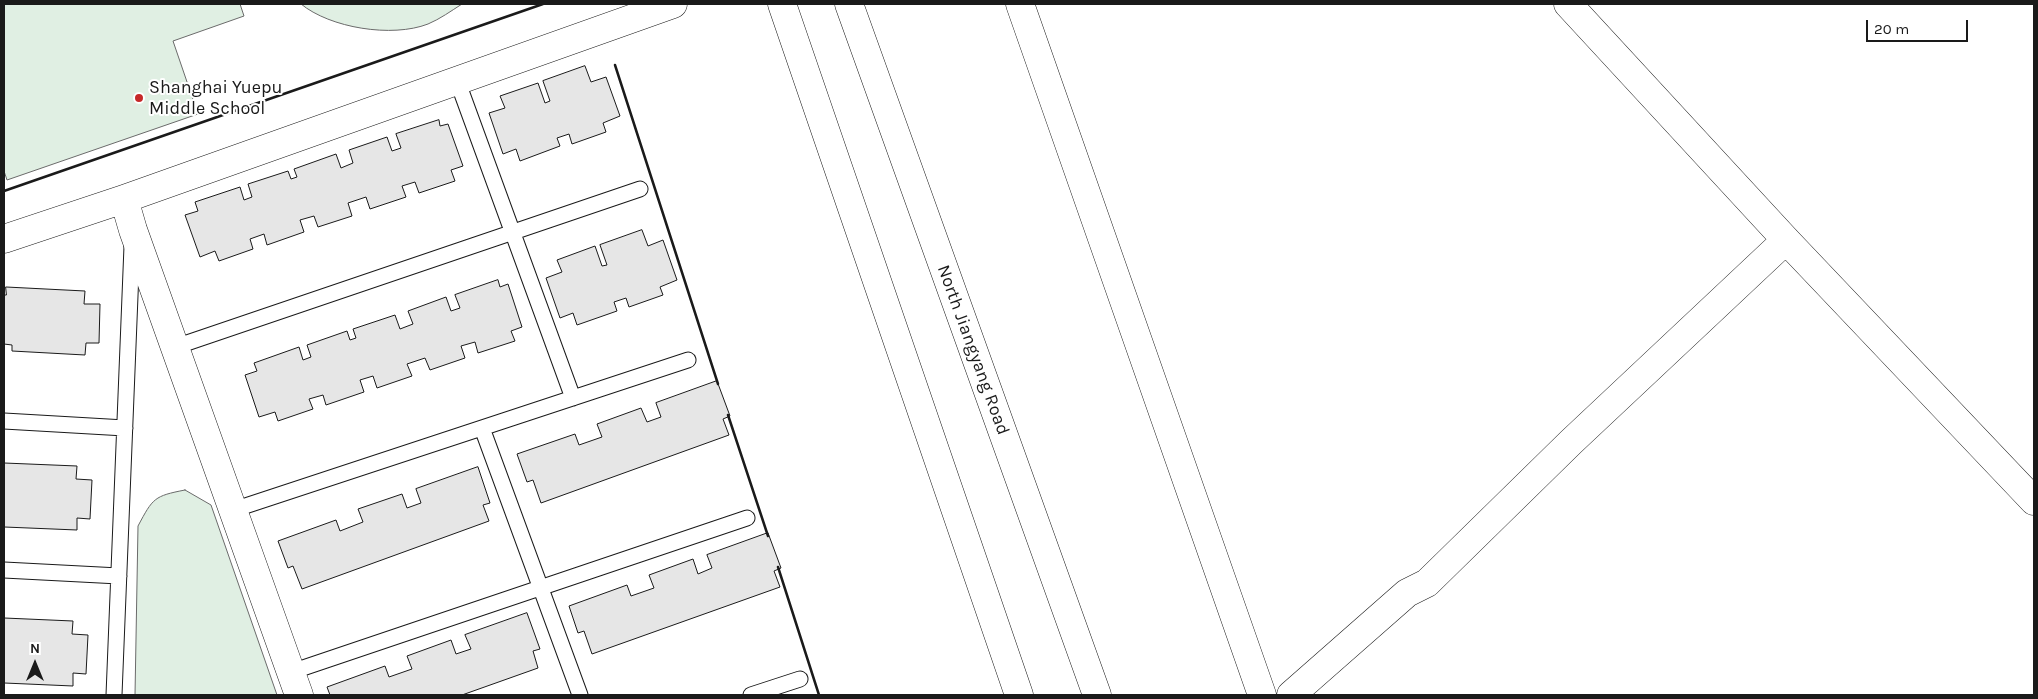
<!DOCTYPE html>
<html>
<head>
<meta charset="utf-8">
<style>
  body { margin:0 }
  #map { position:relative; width:2038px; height:699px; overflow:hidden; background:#fff; font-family:Karla,sans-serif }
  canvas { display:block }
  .frame { position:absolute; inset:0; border:5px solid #1a1a1a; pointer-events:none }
  .north { position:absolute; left:10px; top:639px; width:50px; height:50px; -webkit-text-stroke:4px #fff; paint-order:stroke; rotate:0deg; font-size:14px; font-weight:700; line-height:20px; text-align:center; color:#1a1a1a }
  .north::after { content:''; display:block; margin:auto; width:18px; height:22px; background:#1a1a1a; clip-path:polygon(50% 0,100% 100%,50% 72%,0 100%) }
  .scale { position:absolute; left:1866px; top:20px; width:102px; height:22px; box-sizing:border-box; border:2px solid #1a1a1a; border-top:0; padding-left:6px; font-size:15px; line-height:18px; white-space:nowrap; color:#1a1a1a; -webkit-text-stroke:4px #fff; paint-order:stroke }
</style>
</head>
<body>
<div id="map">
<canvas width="2038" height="699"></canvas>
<div class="frame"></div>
<div class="north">N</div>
<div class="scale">20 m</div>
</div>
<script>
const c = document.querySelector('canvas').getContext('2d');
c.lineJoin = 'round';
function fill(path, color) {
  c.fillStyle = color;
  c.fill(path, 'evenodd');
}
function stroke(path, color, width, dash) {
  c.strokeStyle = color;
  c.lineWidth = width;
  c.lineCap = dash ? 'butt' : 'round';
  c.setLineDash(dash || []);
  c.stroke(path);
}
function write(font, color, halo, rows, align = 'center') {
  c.font = font + ' Karla,sans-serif';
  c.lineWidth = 4;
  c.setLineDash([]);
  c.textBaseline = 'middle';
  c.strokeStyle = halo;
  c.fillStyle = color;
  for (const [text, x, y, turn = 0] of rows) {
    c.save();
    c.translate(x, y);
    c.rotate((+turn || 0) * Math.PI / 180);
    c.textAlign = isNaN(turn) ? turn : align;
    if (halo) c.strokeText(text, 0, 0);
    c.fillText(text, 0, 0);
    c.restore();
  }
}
const green = new Path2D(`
  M4,4H240L244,16L173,41L198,114L7,180L4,171Z
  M301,4H462C451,11 440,19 428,24C392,38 330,28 301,4Z
  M185,490L211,505L277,695H135L138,526C153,498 154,496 185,490Z`);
const building = new Path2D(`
  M585,66L591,82L606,77L620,116L603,123L606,132L572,144L569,134L557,138L560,146L520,161L516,149L503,154L489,113L505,108L500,96L538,83L545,103L550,101L543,81Z
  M439,120L440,126L448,124L463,166L451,170L455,181L419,193L415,182L402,186L406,197L370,209L366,197L348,203L352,216L318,227L314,216L300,220L304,232L267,245L264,234L250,239L253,249L219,261L215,251L200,257L185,215L198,211L195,202L240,187L244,200L252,197L248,184L288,171L291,179L297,177L294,169L336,154L341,168L353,163L349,150L387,137L392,151L401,148L396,134Z
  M642,230L648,246L663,240L677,280L660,287L663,295L629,307L626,298L614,302L617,311L577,325L573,313L560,318L546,278L562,272L557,260L595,246L602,266L607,265L600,245Z
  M498,280L500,287L508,284L522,327L511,331L515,341L478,353L475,342L461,346L465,358L430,370L425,358L407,364L412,376L377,388L373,376L360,380L364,392L326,405L323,395L309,399L313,409L278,421L275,412L259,417L245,375L257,371L254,363L299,347L303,360L311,357L307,345L347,331L350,340L356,338L353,329L395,315L400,329L413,324L408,311L446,297L451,311L460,308L455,295Z
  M6,287L85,291L84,304H100L99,343H86L85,355L12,351V345L4,344V295H6Z
  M717,381L730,416L723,419L729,435L541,503L533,480L527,482L517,454L575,434L579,445L602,437L597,424L641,408L647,422L661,417L656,403Z
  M4,463L77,466L76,479L92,480L90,519L77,518V530L4,527Z
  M478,467L490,503L483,505L489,521L302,589L293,566L288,568L278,541L336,520L340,531L363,522L358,509L402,494L407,508L421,503L416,489Z
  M768,533L781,568L774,571L780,587L592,654L584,631L578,633L569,606L627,585L631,596L654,588L649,575L693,559L698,574L712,568L707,555Z
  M527,613L540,649L533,651L538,668L462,695H330L327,687L385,666L389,677L412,669L407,656L451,640L456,654L471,649L465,635Z
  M4,618L73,621L72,634L88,635L86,674L73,673V686L4,683Z`);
const service = new Path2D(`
  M457,80L573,398
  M175,347L640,189
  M4,421L125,428
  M482,428L580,695
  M233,510L688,360
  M4,570L119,576
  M291,672L747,518
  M114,695L132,246
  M751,695L800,679`);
const minor = new Path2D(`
  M1020,4L1262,695
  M1568,4L1786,240L2034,501
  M124,199L133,230L299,695
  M4,239L124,199L673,4
  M1291,695L1407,593L1427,583L1571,442L1786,240`);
const trunk = new Path2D(`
  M782,4L1019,695
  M849,4L1097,695`);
const wall = new Path2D(`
  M615,65L718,384
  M4,191L543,4
  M728,415L768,536
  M778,567L819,695`);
const markers = [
  [139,98,5,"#c62828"]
];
const poiNames = [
  ["Shanghai Yuepu",149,88],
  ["Middle School",149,109]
];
const streetNames = [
  ["North Jiangyang Road",973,350,70]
];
fill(green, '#e0efe3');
stroke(green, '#6a6a6a', 1);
fill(building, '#e6e6e6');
stroke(building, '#1a1a1a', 1);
stroke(service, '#1a1a1a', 17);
stroke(minor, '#1a1a1a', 29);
stroke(trunk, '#1a1a1a', 29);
stroke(service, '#fff', 15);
stroke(minor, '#fff', 28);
stroke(trunk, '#fff', 28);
stroke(wall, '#1a1a1a', 2.5);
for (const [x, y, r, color] of markers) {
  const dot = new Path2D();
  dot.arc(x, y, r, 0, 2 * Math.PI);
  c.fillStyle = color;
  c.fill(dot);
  stroke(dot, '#fff', 2);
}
write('18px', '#1a1a1a', '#fff', poiNames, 'left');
write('18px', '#1a1a1a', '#fff', streetNames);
</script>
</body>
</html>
